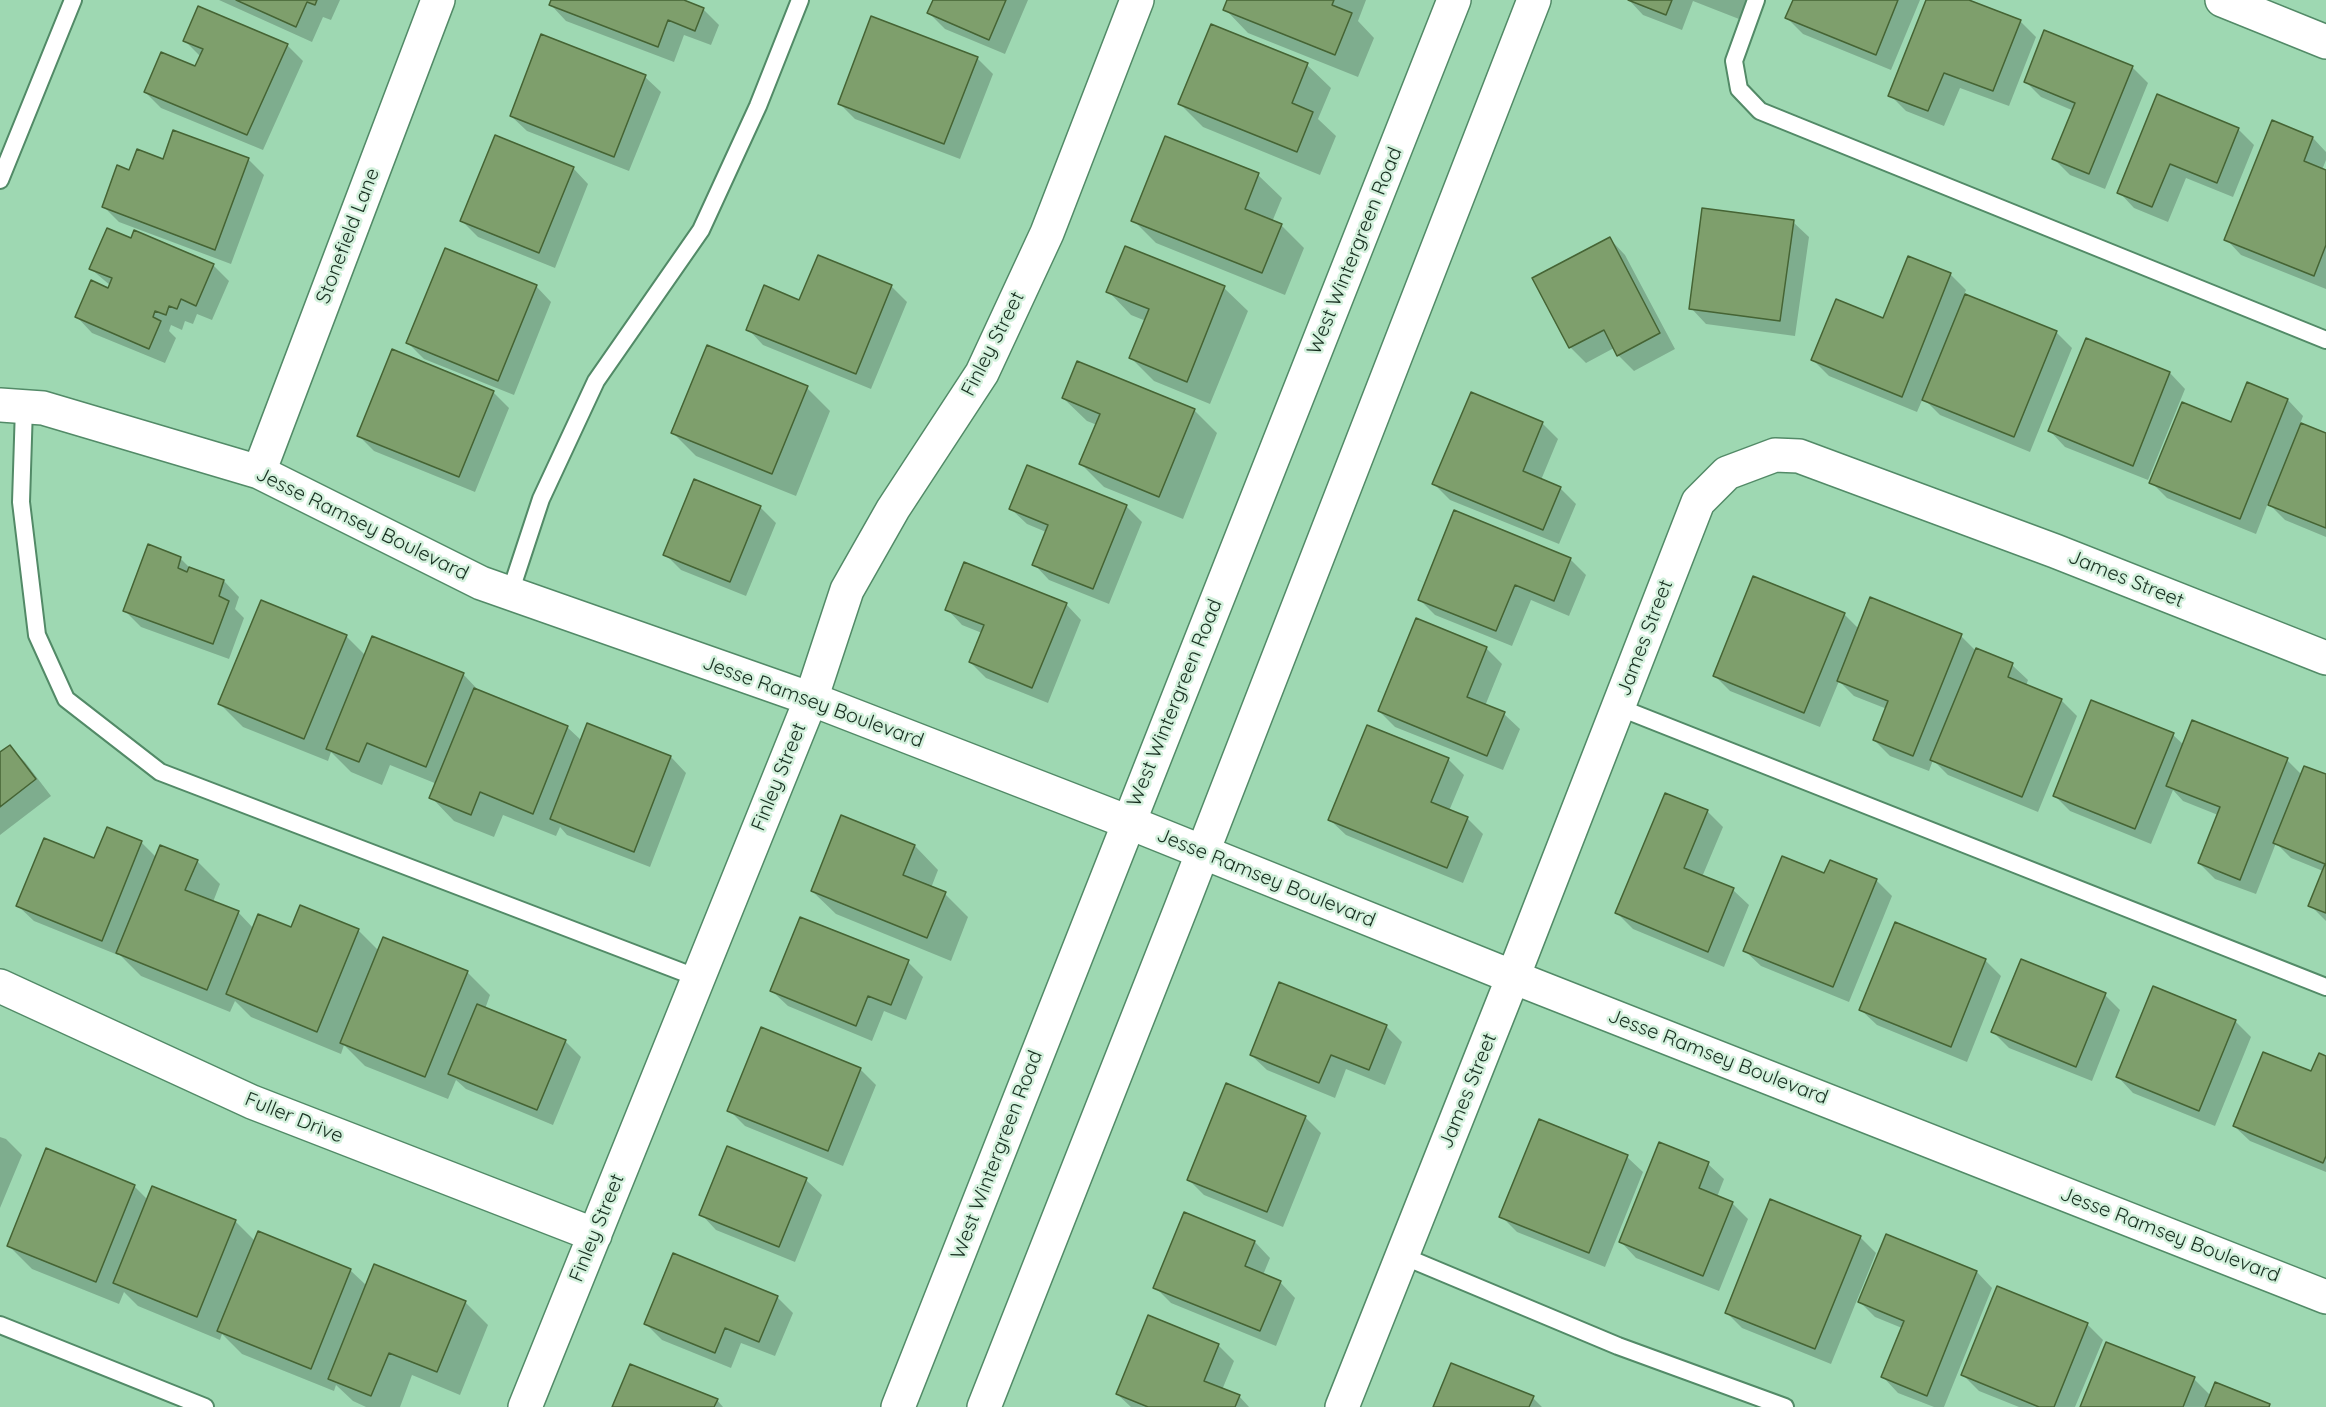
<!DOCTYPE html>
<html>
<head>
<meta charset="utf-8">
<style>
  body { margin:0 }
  canvas { display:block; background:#9ed8b2 }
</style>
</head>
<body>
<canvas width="2326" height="1407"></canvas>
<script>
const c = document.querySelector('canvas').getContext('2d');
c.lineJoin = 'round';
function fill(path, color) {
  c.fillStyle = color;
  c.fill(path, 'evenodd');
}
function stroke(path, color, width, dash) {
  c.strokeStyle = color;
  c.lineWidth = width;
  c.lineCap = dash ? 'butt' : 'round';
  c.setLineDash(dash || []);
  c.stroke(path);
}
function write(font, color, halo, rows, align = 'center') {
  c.font = font + ' Quicksand,sans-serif';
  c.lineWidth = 5;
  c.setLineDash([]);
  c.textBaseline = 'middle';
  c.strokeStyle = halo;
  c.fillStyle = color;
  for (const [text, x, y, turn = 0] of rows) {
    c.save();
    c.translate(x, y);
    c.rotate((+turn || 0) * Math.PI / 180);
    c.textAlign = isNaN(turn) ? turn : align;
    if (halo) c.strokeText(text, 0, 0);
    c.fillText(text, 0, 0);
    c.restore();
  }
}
const shadow = new Path2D(`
  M219,0H340L331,20L323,17L312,42Z
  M553,0H679L703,9L719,25L711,45L684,35L674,62L566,21L551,5Z
  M934,0H1028L1005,54L945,29L929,13Z
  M1229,0H1366L1358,21L1374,38L1358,77L1248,33L1225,9Z
  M1629,0H1747L1739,19L1693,1L1682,30L1643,15Z
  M1794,0H1920L1891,70L1803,34L1787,18Z
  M1927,0H1965L2020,21L2036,37L2009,106L1960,88L1944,126L1906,111L1890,95Z
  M199,8L287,45L303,61L263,150L161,108L145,92L196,68L201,57L185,41Z
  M1211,26L1307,65L1331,88L1318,119L1336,136L1320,175L1203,127L1180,104Z
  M977,58L993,74L960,159L855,119L840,104Z
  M2132,67L2148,83L2105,189L2070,175L2054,159L2074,111L2041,97L2025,81Z
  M645,77L661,92L629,171L527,131L511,116Z
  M2157,96L2238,129L2254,145L2233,197L2186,178L2168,222L2134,208L2119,192Z
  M1166,138L1258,175L1282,198L1272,222L1281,225L1304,248L1285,295L1156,243L1133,220Z
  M2313,138L2326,152V160L2322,170L2326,171V289L2241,255L2226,239Z
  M248,159L264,175L231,264L119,222L104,207L130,171L164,160Z
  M573,168L588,184L555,268L478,237L462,221Z
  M1793,222L1809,237L1795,336L1706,324L1691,308Z
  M1610,239L1625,255L1675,349L1634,371L1618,355L1614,348L1586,363L1570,347Z
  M132,240L213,265L229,281L212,320L197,314L193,324L185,321L182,330L171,325L169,331L176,338L165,363L92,333L77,317L109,290L111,286L91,269Z
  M1950,274L1966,290L1964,295L2056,332L2072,348L2030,452L1940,415L1923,398L1917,412L1829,376L1813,360L1884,320Z
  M536,286L551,302L514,395L424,359L408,343Z
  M891,286L907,302L871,389L763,345L748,329L800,302Z
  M1224,288L1248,311L1210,404L1154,381L1131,358L1146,321L1131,315L1108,291Z
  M2170,373L2185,389L2148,480L2065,447L2050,431Z
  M2248,384L2288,400L2303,416L2300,424L2326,435V537L2285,520L2268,503L2256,534L2167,498L2151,482L2232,424Z
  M807,388L830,411L796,496L696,456L673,433Z
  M493,392L509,408L475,492L374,451L358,435Z
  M1063,398L1194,410L1217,433L1183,519L1104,487L1081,464L1097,425L1087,421Z
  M1542,423L1558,439L1541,480L1560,488L1576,504L1559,544L1450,500L1434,484Z
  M1126,506L1142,522L1109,604L1049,580L1034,564L1046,532L1027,524L1011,509Z
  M760,507L776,523L746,596L681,570L665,554Z
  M180,558L191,569L224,581L239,597L235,609L244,618L229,659L141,627L125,611Z
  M1570,559L1586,575L1569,616L1531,600L1512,646L1435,615L1419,599Z
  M1066,604L1081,620L1048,703L986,678L970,662L982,633L962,625L947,609Z
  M1844,614L1859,629L1961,636L1975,650L2012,665L2028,680L2026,686L2061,700L2077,716L2038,812L1948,775L1933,760L1929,771L1890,756L1874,740L1887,709L1854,696L1839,681L1820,727L1730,691L1714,675Z
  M346,636L366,656L463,674L481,693L567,727L582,741L588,725L671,757L686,773L650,867L567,835L560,827L556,836L503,815L494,837L454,821L431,797L437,784L390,765L382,785L351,772L331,752L328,761L243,727L220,704Z
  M1486,648L1502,664L1485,706L1504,714L1520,729L1503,770L1395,727L1379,711Z
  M2173,735L2184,745L2287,760L2302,775L2326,776V921L2310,905L2323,871L2291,858L2276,843L2256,894L2215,879L2199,863L2218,815L2183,801L2173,790L2151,844L2070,811L2054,795Z
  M10,747L25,762L51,796L0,835V754Z
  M1448,759L1464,775L1449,811L1467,818L1483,834L1463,883L1346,835L1330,820Z
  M1707,811L1723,827L1702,877L1733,890L1749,905L1724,967L1633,929L1617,913Z
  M842,817L915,846L938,870L931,888L945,894L968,917L951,961L836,914L812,891Z
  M108,829L142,843L157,858L197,861L220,884L213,902L238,912L254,929L358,930L379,951L467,972L490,995L485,1009L565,1041L581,1057L553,1125L466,1089L456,1080L448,1099L365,1066L344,1045L341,1054L251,1017L235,1001L230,1012L141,976L119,954L118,955L34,921L18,906L95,860Z
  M1876,880L1892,896L1849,1002L1761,966L1745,951Z
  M1895,924L1986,961L2001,976L1967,1062L1877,1025L1861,1010Z
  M908,962L923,977L906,1020L884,1011L872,1041L788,1006L772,991Z
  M1280,984L1387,1027L1402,1042L1385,1085L1346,1069L1335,1098L1267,1070L1251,1055Z
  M2105,995L2120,1010L2092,1081L2009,1048L1993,1032Z
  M2235,1021L2251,1037L2215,1126L2133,1093L2118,1077Z
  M2326,1058V1172L2250,1141L2234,1126L2312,1073Z
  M860,1069L876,1085L843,1166L745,1126L729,1110Z
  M1305,1117L1321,1133L1283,1227L1204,1195L1189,1180Z
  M0,1137L6,1139L22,1155L0,1208Z
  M1627,1157L1643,1172L1605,1267L1517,1232L1501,1216Z
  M1708,1164L1724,1179L1717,1197L1732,1203L1748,1219L1719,1291L1636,1258L1621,1242Z
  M806,1180L822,1195L795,1262L716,1230L701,1214Z
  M134,1186L148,1200L235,1221L255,1241L350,1270L367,1286L465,1302L488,1325L460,1395L412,1375L400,1407H366L353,1401L336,1385L334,1391L242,1354L222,1334L220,1340L138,1306L124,1292L119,1304L32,1269L8,1245Z
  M1860,1237L1876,1253L1831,1364L1742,1328L1726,1312Z
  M1255,1242L1270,1258L1263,1275L1280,1282L1295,1298L1276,1346L1171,1303L1155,1287Z
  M1977,1272L1992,1288L1944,1407H1934L1898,1393L1883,1377L1902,1328L1875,1317L1860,1302Z
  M777,1297L793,1313L775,1356L741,1343L731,1368L662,1340L646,1324Z
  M2087,1324L2103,1340L2075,1407H2019L1979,1391L1963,1375Z
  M1218,1345L1234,1361L1222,1390L1239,1396L1249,1407H1131L1117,1394Z
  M2194,1379L2211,1396L2270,1407H2081Z
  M1533,1398L1542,1407H1435Z
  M717,1400L723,1407H614Z`);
const building = new Path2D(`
  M236,0H317L315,5L307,2L296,27Z
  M551,0H684L704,8L695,31L668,20L658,47L549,5Z
  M933,0H1006L989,40L927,13Z
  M1227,0H1334L1332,5L1352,13L1335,55L1223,10Z
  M1628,0H1672L1666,15Z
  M1793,0H1898L1876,55L1785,18Z
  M1926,0H1969L2021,20L1993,91L1944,73L1928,111L1888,96Z
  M198,6L288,44L247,135L144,92L161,52L195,66L203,49L183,41Z
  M871,16L978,57L944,144L838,104Z
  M1211,24L1308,63L1292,103L1313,112L1297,152L1178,104Z
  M2044,30L2133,66L2089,174L2052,159L2075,103L2024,82Z
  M541,34L646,75L614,157L510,116Z
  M2157,94L2239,128L2217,183L2170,164L2152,207L2117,193Z
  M2272,120L2313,137L2304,161L2326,170V245L2314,276L2224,240Z
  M173,130L249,158L215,250L102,207L117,165L129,170L137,149L163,159Z
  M495,135L574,167L539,253L460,221Z
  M1165,136L1259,173L1245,209L1282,224L1262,273L1131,221Z
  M1702,208L1794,220L1780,321L1689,309Z
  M107,228L131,238L134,230L214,264L196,306L181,299L177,309L169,306L166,315L155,311L153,317L161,321L149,349L75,317L91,280L108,288L112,278L89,269Z
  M1610,237L1660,333L1617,356L1604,330L1569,348L1532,278Z
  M1125,246L1225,286L1187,382L1129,358L1149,309L1106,292Z
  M445,248L537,285L498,381L406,343Z
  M818,255L892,285L856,374L746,330L764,285L799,300Z
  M1908,256L1951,273L1902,397L1811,360L1836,299L1883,318Z
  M1965,294L2057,331L2014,437L1922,400Z
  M2086,338L2170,372L2133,466L2048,431Z
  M707,345L808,386L772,474L671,433Z
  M392,349L494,391L459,477L357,436Z
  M1077,361L1195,409L1159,497L1079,464L1100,414L1062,398Z
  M2247,382L2288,399L2240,519L2149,483L2182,402L2231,422Z
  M1471,392L1543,422L1523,471L1561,487L1543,530L1432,484Z
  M2301,423L2326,433V528L2268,505Z
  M1027,465L1127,505L1093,589L1032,565L1048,525L1009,509Z
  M694,479L761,506L730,582L663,555Z
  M1454,510L1571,558L1554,601L1515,585L1496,631L1418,600Z
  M148,544L181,557L178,568L187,572L189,567L224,580L219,596L229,601L213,644L123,611Z
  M964,562L1067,603L1032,688L969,662L984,625L945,610Z
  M1753,576L1845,613L1804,713L1713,676Z
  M1870,597L1962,634L1913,756L1873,740L1888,701L1837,681Z
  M261,600L347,635L304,739L218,704Z
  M1416,618L1487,647L1467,697L1505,712L1487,756L1378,711Z
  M372,636L464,673L426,767L367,743L359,762L326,749Z
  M1976,648L2013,663L2008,677L2062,699L2022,797L1930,760Z
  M474,688L568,726L533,814L480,792L471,815L429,798Z
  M2091,700L2174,733L2135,829L2053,796Z
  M2192,720L2288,758L2240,880L2198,863L2220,807L2166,786Z
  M587,723L671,756L634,852L550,819Z
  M1367,725L1449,758L1431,802L1468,817L1447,868L1328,820Z
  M10,745L36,779L0,807V752Z
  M2304,766L2326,774V913L2308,906L2325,864L2273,843Z
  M1665,793L1708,810L1684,868L1734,888L1708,952L1615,913Z
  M841,815L915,845L903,875L946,892L927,938L811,891Z
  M107,827L142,841L102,941L16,906L44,838L94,858Z
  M160,845L198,860L185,890L239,911L207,990L116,953Z
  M1782,856L1824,873L1830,860L1877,879L1833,987L1743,951Z
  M300,905L359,929L317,1032L226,994L258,914L291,927Z
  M800,917L909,960L891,1005L868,996L856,1026L770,991Z
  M1895,922L1986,959L1951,1047L1859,1010Z
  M383,937L468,971L425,1077L340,1043Z
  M2021,959L2106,993L2076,1067L1991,1032Z
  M1279,982L1387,1025L1369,1070L1331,1055L1319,1083L1250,1055Z
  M2153,986L2236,1020L2199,1111L2116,1077Z
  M477,1004L566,1040L537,1110L448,1074Z
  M761,1027L861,1068L828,1151L727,1111Z
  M2263,1052L2311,1071L2319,1053L2326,1056V1156L2323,1163L2233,1126Z
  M1226,1083L1306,1116L1267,1212L1187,1180Z
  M1539,1119L1628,1155L1589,1253L1499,1217Z
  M1659,1142L1709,1162L1699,1188L1733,1202L1703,1276L1619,1242Z
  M727,1146L807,1178L779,1247L699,1215Z
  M46,1148L135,1185L96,1282L7,1246Z
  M152,1186L236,1220L197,1317L113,1283Z
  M1770,1199L1861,1236L1815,1349L1725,1313Z
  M1184,1212L1255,1241L1245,1266L1281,1281L1260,1331L1153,1288Z
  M258,1231L351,1269L311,1369L217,1331Z
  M1886,1234L1977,1271L1927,1396L1881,1377L1904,1321L1858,1302Z
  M673,1253L778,1296L759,1342L725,1328L715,1353L644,1324Z
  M374,1264L466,1301L437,1372L389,1353L371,1396L328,1379Z
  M1997,1286L2088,1323L2054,1407H2039L1961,1375Z
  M1148,1315L1219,1344L1204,1381L1240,1395L1235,1407H1148L1116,1394Z
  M2106,1342L2195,1377L2183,1407H2080Z
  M1451,1363L1534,1396L1529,1407H1433Z
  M630,1364L718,1399L714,1407H612Z
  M2215,1382L2270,1404L2269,1407H2205Z`);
const service = new Path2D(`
  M1756,0L1734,61L1739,89L1760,111L2326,340
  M0,180L73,0
  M24,407L21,502L37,635L66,699L160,772L698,978
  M510,593L541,499L596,381L701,230L758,106L800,0
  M1618,707L2326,987
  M1403,1256L1618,1346L1785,1407
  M0,1325L205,1407`);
const minor = new Path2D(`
  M2222,0L2326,42
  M0,405L43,408L259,472L481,583L811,699L1128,822L1513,977L2326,1297
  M259,472L438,0
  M0,986L252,1102L595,1235
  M525,1407L811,699L847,590L893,509L982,373L1047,233L1137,0
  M1342,1407L1513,977L1698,502L1727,473L1775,455L1799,456L2055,551L2326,658`);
const tertiary = new Path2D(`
  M898,1407L1454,0
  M984,1407L1181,908L1534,0`);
const streetNames = [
  ["Stonefield Lane",348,236,-69],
  ["West Wintergreen Road",1355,251,-68],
  ["Finley Street",993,344,-63],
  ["Jesse Ramsey Boulevard",362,524,26],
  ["James Street",2126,579,22],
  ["James Street",1645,638,-69],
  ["Jesse Ramsey Boulevard",813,702,20],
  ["West Wintergreen Road",1175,703,-68],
  ["Finley Street",779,777,-68],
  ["Jesse Ramsey Boulevard",1266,878,22],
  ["Jesse Ramsey Boulevard",1718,1057,21],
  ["James Street",1468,1091,-68],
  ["Fuller Drive",294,1118,22],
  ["West Wintergreen Road",997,1155,-69],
  ["Finley Street",597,1228,-68],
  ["Jesse Ramsey Boulevard",2170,1235,21]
];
fill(shadow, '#0003');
fill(building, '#7e9f6c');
stroke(building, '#456434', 1.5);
stroke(service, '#528a67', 20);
stroke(minor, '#528a67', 36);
stroke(tertiary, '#528a67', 36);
stroke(service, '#fff', 16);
stroke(minor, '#fff', 33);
stroke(tertiary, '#fff', 33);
write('20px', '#172f20', '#d4f1dd', streetNames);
</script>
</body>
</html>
